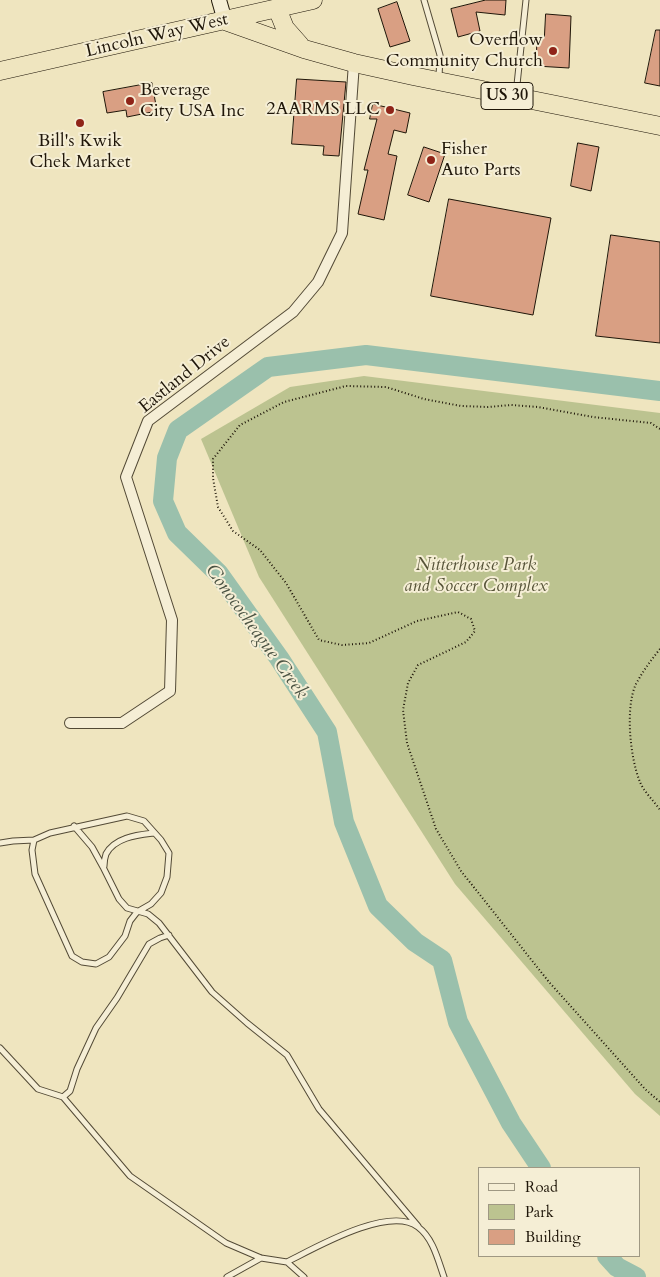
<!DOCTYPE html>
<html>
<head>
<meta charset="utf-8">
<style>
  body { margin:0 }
  #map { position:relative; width:660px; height:1277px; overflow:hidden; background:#efe5bf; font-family:Cardo,serif }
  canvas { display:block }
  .legend { position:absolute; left:478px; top:1167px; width:162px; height:90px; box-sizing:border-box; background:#f5eed5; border:1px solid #9f9883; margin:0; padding:6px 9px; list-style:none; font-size:15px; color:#1f1609 }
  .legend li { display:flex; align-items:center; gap:10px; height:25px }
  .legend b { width:25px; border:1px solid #9f9883 }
</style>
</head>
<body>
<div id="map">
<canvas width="660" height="1277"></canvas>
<ul class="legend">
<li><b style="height:6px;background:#f5eed5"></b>Road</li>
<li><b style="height:14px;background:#bcc390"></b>Park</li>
<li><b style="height:14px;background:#d99f83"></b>Building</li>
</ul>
</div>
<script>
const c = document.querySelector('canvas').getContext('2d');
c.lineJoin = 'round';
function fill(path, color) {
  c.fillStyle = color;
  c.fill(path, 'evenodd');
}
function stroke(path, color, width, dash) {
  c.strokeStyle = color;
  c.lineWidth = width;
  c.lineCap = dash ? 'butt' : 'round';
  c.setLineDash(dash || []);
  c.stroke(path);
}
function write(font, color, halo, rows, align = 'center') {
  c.font = font + ' Cardo,serif';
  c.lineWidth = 4;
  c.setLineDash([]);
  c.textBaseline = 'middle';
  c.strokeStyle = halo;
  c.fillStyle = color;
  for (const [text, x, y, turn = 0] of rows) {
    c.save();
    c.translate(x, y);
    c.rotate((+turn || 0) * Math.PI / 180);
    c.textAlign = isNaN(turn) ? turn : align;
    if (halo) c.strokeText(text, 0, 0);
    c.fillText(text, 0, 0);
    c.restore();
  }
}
const green = new Path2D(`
  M364,376L660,413V1116L635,1094L455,884L259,577L201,439L290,387Z`);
const river = new Path2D(`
  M541,1168L511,1123L458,1022L442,960L415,942L378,906L344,822L327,732L279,658L219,574L177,533L163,501L167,458L178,430L268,367L366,355L660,391
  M607,1256L617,1267L636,1277`);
const building = new Path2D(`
  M486,0H506L505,15L476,12L480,31L458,37L451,9Z
  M397,2L410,41L390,47L378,9Z
  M546,14L571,16L569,68L536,66L537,37H544Z
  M656,30H660V86L645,83Z
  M297,79L346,82L339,156L323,155L324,146L292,144Z
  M152,83L157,111L127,117L126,110L107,113L103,92Z
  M373,104L410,113L406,133L394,130L388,154L397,156L384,220L358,214L368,170H364L377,119H370Z
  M578,143L599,147L591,191L571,186Z
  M424,147L445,154L429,202L408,195Z
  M449,199L551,218L533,315L431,296Z
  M611,235L660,242V343L596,336Z`);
const path = new Path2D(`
  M660,429L651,423L593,417L538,407L511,405L488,407L461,406L424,399L386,387L346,386L284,402L240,425L213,459V478L218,507L233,531L260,550L286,583L319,640L342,645L369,643L417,621L458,612L471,619L475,631L466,642L418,665L408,683L403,710L407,743L436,829L461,871L549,982L645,1089L660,1102
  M660,649C651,660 643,671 636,684C625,707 630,758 640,782C644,792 654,801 660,810`);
const lane = new Path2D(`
  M424,0L440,55L439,77
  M516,94L526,0
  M127,816L144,821L161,840L169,853L167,877L161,893L151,904L137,912L130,921L125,936L109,957L96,964L82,962L72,956L35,874L32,850L34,840L50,833Z
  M74,826L92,847L103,867L119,899L127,908L148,914L159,923L212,992L247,1023L287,1055L319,1109L418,1226
  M0,843L13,841L34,840
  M104,866C104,863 105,857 106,854C115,837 138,835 154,833
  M0,1048L38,1089L63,1097L130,1176L226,1243L261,1258L287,1262L304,1277
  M63,1097L70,1091L77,1069L96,1028L117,998L149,944L160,938L169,935
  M287,1262C315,1248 389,1205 418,1227C433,1238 438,1260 444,1277
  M227,1277L261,1258`);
const street = new Path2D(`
  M70,723H122L170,691L172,620L126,477L148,421L293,312L318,282L342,233L354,63`);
const secondary = new Path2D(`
  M219,0L225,21`);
const highway = new Path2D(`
  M277,8L285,28L300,45
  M225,21L304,49L354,63L413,76L660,126
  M0,71L313,0`);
const markers = [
  [553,51,5,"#8f2418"],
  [130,101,5,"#8f2418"],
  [390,110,5,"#8f2418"],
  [80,123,5,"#8f2418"],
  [431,160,5,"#8f2418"]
];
const shields = [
  [507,96,52]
];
const shieldNames = [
  ["US 30",507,96]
];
const streetNames = [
  ["Lincoln Way West",157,36,-13],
  ["Eastland Drive",185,375,-39]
];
const poiNames = [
  ["Overflow",543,41],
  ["Community Church",543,62],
  ["Beverage",140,91,"left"],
  ["City USA Inc",140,112,"left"],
  ["2AARMS LLC",380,110],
  ["Bill's Kwik",80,142,"center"],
  ["Chek Market",80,163,"center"],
  ["Fisher",441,150,"left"],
  ["Auto Parts",441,171,"left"]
];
const parkNames = [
  ["Nitterhouse Park",476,566],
  ["and Soccer Complex",476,587]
];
const waterNames = [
  ["Conococheague Creek",256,632,54]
];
fill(green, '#bcc390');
stroke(river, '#9ac0ac', 20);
fill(building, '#d99f83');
stroke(building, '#1f1609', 1);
stroke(lane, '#534a36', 7);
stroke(street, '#534a36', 12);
stroke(secondary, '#1f1609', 16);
stroke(highway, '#1f1609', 19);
stroke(path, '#1f1609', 2, [1, 2.5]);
stroke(lane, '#f5eed5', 5);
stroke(street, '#f5eed5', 10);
stroke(secondary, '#f5eed5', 14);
stroke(highway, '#efe5bf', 18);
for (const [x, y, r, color] of markers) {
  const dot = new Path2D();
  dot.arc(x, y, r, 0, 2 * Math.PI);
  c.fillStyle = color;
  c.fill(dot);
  stroke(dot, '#f5eed5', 2);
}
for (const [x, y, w] of shields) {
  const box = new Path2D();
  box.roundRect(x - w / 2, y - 13.5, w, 27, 4);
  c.fillStyle = '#f5eed5';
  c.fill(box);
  stroke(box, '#1f1609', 1);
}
write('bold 16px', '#1f1609', null, shieldNames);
write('18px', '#1f1609', '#f5eed5', streetNames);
write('18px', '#1f1609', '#f5eed5', poiNames, 'right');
write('italic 18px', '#565338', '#f5eed5', parkNames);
write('italic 19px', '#4a5242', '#f5eed5', waterNames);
</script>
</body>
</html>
